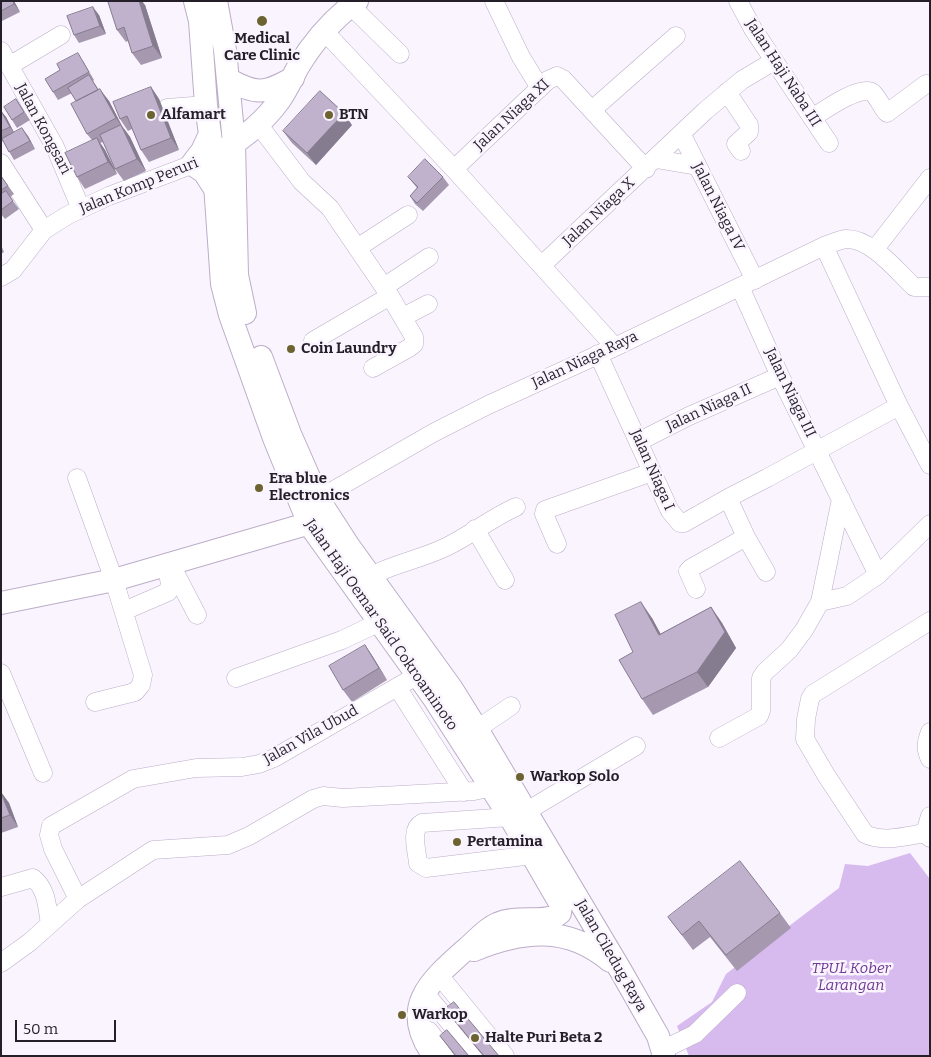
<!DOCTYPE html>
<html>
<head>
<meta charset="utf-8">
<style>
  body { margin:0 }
  #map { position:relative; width:931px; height:1057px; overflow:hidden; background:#faf4ff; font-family:Bitter,serif }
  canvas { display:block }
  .frame { position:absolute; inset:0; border:2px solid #251f29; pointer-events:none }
  .scale { position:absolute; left:15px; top:1020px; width:101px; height:22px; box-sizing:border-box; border:2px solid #251f29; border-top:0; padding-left:6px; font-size:15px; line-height:18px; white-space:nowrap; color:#251f29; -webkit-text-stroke:4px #faf4ff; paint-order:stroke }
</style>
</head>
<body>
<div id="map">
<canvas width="931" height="1057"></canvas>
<div class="frame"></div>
<div class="scale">50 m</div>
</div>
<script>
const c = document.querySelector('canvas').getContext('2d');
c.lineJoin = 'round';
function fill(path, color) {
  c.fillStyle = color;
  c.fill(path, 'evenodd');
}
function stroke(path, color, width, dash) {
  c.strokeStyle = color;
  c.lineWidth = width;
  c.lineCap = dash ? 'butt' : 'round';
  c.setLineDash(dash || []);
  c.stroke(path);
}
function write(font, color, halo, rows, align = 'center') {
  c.font = font + ' Bitter,serif';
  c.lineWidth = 5;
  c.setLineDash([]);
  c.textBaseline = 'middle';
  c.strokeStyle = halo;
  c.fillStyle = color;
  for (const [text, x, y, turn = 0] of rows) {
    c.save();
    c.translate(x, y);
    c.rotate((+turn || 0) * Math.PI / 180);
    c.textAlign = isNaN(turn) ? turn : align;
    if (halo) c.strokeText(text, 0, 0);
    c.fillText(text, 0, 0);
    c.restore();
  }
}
const green = new Path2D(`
  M910,853L930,879L929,1056H689L677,1026L712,1002L726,974L839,888L845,864L868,866Z`);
const minor = new Path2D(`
  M494,1L521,57L540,88
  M738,1L753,29L829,143
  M351,6L400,54
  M324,31L454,169L615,347
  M1,51L55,147L81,209
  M9,66L61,35
  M727,92L749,125V132L736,144L741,151
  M167,108L206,105
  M592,110L676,36
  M812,118C823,111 862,83 873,93C879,99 882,108 887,113L926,84
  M258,124L302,182L330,208L390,296L414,337V344L409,348L373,368
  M682,135L755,280
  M656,159L697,166
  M1,163L44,230
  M454,169L548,80L557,76L563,79L646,169
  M824,246L899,406L930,465
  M357,248L408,215
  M875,249L930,178
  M542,265L705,111L742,80L774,61
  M1,277L13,270L44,230L68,215L109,196L204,160
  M384,287L429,257
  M740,287L780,376L878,575
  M403,317L428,304
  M313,341L390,296
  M598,354L670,511L680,523H684L728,498L767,478L899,406
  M638,442L687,417L780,376
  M77,478L114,580L143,675L141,685L135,692L95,702
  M728,498L746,537L766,572
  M308,505L433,433L488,405L615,347L824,246C831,244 838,240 846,239C871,238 897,271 914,287H930
  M475,529L505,580
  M557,544L544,514L545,510L652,472
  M171,565L197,615
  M371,576C395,563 422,559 446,547C471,535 491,518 516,507
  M696,589L688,571L691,568L746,537
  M820,602L847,596L878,575L930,524
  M124,611L168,592L170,583L166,566
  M930,621L813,694L810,699L806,719L805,739L826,775L865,834C883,843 906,836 925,833L930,838
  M1,673L43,773
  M236,678L342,640L380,622
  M397,687L464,792
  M477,729L511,706
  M930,732C926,742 925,749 930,759
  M719,738L759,716L761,711V678L765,672L789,650L804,630L820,602L841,499
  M925,833L930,816
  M541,851L533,855L426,868L418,863C417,851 410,829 422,823L510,817L527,811L636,746
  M1,887L33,878C47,889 47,907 50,924
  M78,899L53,849L49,835L51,826L133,779L196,768L242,767L259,764L274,758L418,675
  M1,963L30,942L78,899L153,850L228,845L249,836L313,799L323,796L343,798L474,791L502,785
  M438,974L505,1056
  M424,992L478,1056
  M429,1031L449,1056
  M662,1050L695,1034L737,993`);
const major = new Path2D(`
  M195,1L200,21L206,105L213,156L222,284L230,315L274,438L309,524L433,697L510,817L561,905L560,913L554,917C536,922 515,916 497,924C485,929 475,942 465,950C429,982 399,1008 434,1056
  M216,1L225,50L234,143L237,275L245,313
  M228,79C256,95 265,94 293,78
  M210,134L202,151L192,164L204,172L215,189
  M225,149C245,137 265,120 279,101C287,90 292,78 298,67C313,42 333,19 357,1
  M261,357L290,434L319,500L348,545L452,689L477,729L621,971L658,1036L664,1056
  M1,603L114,580L324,519
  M474,950C522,930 568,925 610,961`);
const wall = new Path2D(`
  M1,1H14L20,12L2,21L1,19Z
  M145,5L162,58L141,65L132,53L128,41L126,42L117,30Z
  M99,15L106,34L79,43L74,35Z
  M83,61L94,80L93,81L99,90L109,101L122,126L130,137L146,171L124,181L115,169L103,142L100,143L105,150L117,174L85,189L77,177L92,140L87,134L76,101L72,93L58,100L53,92Z
  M151,87L159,99L179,150L149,162L141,150L132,129L128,131L120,119Z
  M16,99L30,120L17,128L12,120Z
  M1,111L6,117L14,132L28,136L35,149L14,160L3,141L1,142Z
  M352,125L316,165L292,143L283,131Z
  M1,176L14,194L10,197L19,209L5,219L1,214Z
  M408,177H443L449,185L423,211L415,204L410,196L417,188Z
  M1,245L4,252L1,254Z
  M711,607L722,623L736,648L708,687L653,715L642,699L633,652L652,618L660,634Z
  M365,645L373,657L387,680L352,702L343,690Z
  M1,792L9,803L18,827L1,833Z
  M780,913L791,928L737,971L710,937L693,950L668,917Z
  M445,1009L499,1056H483L454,1021Z
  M440,1036L469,1056H455Z`);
const shadedWall = new Path2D(`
  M13,1H14L20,12L14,4Z
  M139,1H142L145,5L162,58L153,46Z
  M93,7L99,15L106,34L100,26Z
  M151,87L159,99L179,150L171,138Z
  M100,89L109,101L122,126L130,137L146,171L137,159L123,128L116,118Z
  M1,111L6,117L15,135L10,127Z
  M344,113L352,125L316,165L307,153Z
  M22,128L28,136L35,149L30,141Z
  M97,138L105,150L117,174L108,162Z
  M641,602L652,618L670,651L659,635Z
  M711,607L722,623L736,648L708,687L697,672Z
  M365,645L373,657L387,680L379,668Z
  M1,792L9,803L18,827L10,815Z`);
const building = new Path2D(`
  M1,1H13L14,4L1,11Z
  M111,1H139L153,46L132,53L124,27L117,30L108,2Z
  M93,7L100,26L74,35L67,16Z
  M78,53L89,72L53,92L45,79L60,70L57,64Z
  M89,75L98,90L76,101L68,88Z
  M151,87L171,138L141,150L127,116L120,119L113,102Z
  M100,89L116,118L87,134L71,104Z
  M320,91L344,113L307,153L283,131Z
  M16,99L24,112L12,120L4,107Z
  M1,111L10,127L1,131Z
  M121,125L137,159L115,169L100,135Z
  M22,128L30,141L9,152L2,139Z
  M97,138L108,162L77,177L65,153Z
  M425,159L443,177L417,203L410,196L418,187L408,177Z
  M1,176L8,186L1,190Z
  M6,191L13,201L1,210V194Z
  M641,602L659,635L711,607L725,632L697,672L642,699L619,660L633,652L615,615Z
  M365,645L379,668L343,690L329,666Z
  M1,793L10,815L1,818Z
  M740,861L780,913L726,955L699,921L682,935L668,917Z
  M454,1002L499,1056H484L445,1009Z
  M447,1030L469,1056H456L440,1036Z`);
const markers = [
  [262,21,6,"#6c6330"],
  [151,115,5,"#6c6330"],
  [329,115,5,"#6c6330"],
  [291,349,5,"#6c6330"],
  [259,488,5,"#6c6330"],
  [520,777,5,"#6c6330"],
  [457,842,5,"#6c6330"],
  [402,1015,5,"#6c6330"],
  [475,1038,5,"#6c6330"]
];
const poiNames = [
  ["Medical",262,39,"center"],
  ["Care Clinic",262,56,"center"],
  ["Alfamart",161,115],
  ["BTN",339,115],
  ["Coin Laundry",301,349],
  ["Era blue",269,479],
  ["Electronics",269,496],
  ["Warkop Solo",530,777],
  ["Pertamina",467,842],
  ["Warkop",412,1015],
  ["Halte Puri Beta 2",485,1038]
];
const streetNames = [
  ["Jalan Haji Naba III",783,73,57],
  ["Jalan Niaga XI",512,115,-43],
  ["Jalan Kongsari",43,129,62],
  ["Jalan Komp Peruri",139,186,-22],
  ["Jalan Niaga IV",718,207,63],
  ["Jalan Niaga X",599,212,-43],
  ["Jalan Niaga Raya",585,360,-25],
  ["Jalan Niaga III",790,393,64],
  ["Jalan Niaga II",709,408,-25],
  ["Jalan Niaga I",652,470,66],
  ["Jalan Haji Oemar Said Cokroaminoto",381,625,55],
  ["Jalan Vila Ubud",311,735,-29],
  ["Jalan Ciledug Raya",611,956,60]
];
const parkNames = [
  ["TPUL Kober",851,969],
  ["Larangan",851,986]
];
fill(green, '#d7baee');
stroke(minor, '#bcadc8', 19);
stroke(major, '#bcadc8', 24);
stroke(minor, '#fff', 18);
stroke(major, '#fff', 22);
fill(wall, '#a598af');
fill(shadedWall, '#867c8f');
fill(building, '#c0b1cc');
stroke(building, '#867c8f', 1);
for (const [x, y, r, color] of markers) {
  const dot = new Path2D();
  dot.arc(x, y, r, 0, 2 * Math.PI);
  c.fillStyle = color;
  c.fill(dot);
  stroke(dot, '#faf4ff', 2);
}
write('bold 15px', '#251f29', '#faf4ff', poiNames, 'left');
write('15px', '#251f29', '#faf4ff', streetNames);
write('italic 15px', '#6f3893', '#faf4ff', parkNames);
</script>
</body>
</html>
